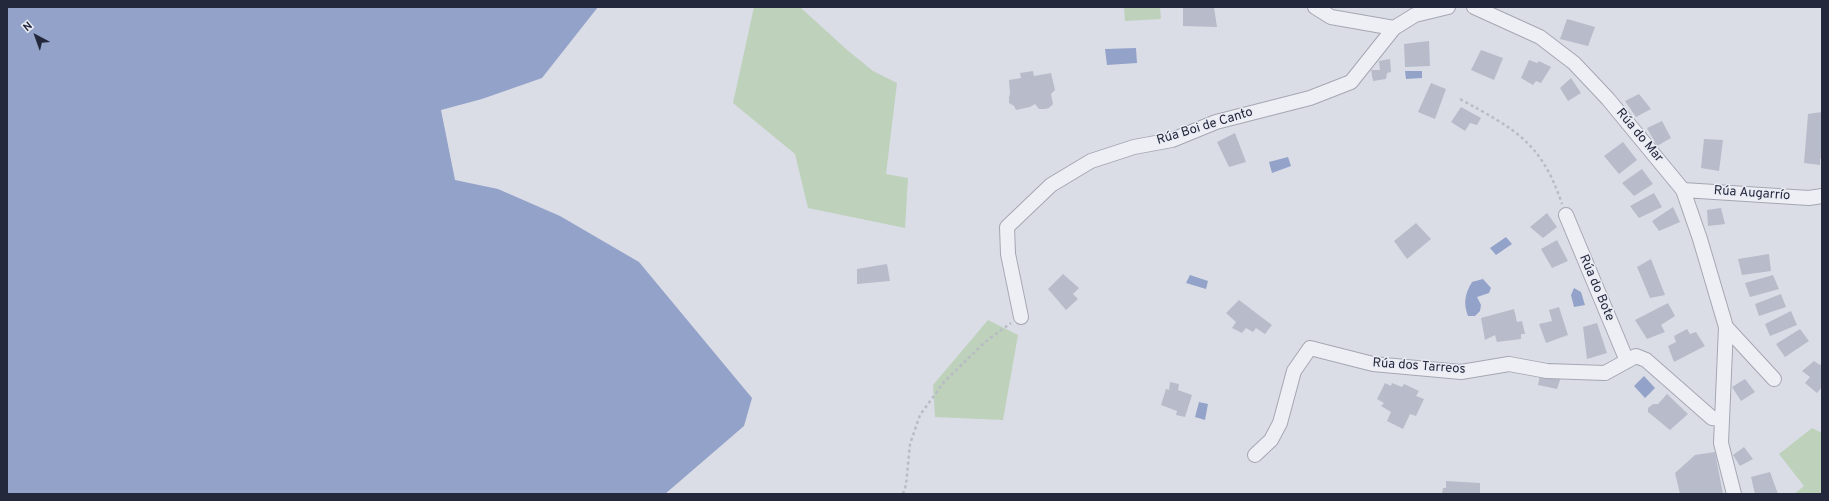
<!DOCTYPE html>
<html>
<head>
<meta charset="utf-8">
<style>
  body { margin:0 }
  #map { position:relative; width:1829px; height:501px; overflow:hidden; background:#dbdde6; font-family:Overpass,sans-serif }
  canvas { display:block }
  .frame { position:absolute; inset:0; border:8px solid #24283d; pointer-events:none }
  .north { position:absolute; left:16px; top:16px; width:40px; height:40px; -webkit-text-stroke:3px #eaecf4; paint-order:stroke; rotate:319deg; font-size:11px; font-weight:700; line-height:16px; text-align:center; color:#24283d }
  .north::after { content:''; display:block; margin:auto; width:14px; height:18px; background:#24283d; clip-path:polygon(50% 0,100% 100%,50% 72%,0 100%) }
</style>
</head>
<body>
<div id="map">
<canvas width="1829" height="501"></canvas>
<div class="frame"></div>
<div class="north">N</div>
</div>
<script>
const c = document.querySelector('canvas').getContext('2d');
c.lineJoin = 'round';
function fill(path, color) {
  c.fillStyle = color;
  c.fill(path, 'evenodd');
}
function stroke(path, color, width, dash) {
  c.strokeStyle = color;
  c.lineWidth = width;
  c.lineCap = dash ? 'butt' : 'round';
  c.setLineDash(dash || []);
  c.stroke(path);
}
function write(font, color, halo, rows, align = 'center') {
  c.font = font + ' Overpass,sans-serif';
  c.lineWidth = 3;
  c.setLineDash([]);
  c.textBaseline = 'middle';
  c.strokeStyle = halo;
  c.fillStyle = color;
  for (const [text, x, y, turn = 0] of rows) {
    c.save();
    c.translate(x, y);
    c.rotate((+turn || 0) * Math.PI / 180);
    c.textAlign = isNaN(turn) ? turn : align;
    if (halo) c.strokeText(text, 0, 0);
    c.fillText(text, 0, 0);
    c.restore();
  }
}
const green = new Path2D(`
  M754,7H800L846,49L873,71L897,83L886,174L908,178L905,228L808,208L795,154L733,103Z
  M1124,7H1160L1161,19L1125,21Z
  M988,320L1018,335L1003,420L935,417L933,385Z
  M1812,428L1822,433V494H1794L1804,486L1779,454Z`);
const water = new Path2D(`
  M7,7H598L542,78L482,99L441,110L455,180L498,189L560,216L639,262L752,398L744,426L665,494H7Z
  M1136,48L1137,63L1107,65L1105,49Z
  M1405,71H1422V78L1406,79Z
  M1288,157L1291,166L1272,173L1269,162Z
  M1506,237L1512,244L1496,255L1490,248Z
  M1190,275L1208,281L1206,289L1186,283Z
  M1483,279L1491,288L1489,293L1477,297L1481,305L1480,311L1475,316H1468C1463,303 1465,294 1472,282Z
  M1574,288L1581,292L1585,305L1574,307L1571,295Z
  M1644,376L1655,388L1645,398L1634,386Z
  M1199,402L1208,404L1205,420L1195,417Z`);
const building = new Path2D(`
  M1183,7H1214L1217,27L1183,26Z
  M1567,19L1595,27L1588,46L1560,39Z
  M1429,41L1430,66L1405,67L1404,44Z
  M1481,50L1503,58L1494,80L1471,70Z
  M1390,59L1391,72L1387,73L1386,79L1373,81L1371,70H1380L1379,61Z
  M1529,60L1537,63L1539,61L1551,67L1541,83L1536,81L1533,85L1521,78Z
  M1033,71L1034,76L1051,73L1055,90L1051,94L1053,104L1049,108L1045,109H1039L1035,104L1030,107L1016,110L1014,106L1009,103V97L1010,93L1009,80L1021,78L1020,73Z
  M1571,78L1581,93L1568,101L1560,88Z
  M1431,83L1446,89L1435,119L1418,112Z
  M1639,94L1651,109L1636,117L1625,101Z
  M1461,107L1481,118L1477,125L1470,123L1465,131L1451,122Z
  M1822,112V158L1820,159V165L1804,163L1808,114Z
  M1662,121L1671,138L1657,146L1647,128Z
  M1235,133L1246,162L1229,167L1217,142Z
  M1704,139L1723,140L1719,171L1701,168Z
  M1623,142L1637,160L1619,174L1604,156Z
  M1642,169L1653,184L1634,196L1622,183Z
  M1654,193L1662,207L1639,218L1630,206Z
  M1673,207L1680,222L1659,231L1652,221Z
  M1721,208L1725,224L1708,226L1707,210Z
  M1547,213L1557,227L1543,238L1530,227Z
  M1416,223L1431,239L1407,259L1394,241Z
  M1557,240L1568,261L1552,268L1541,249Z
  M1769,254L1771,271L1742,275L1738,259Z
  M1651,259L1665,295L1650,298L1637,267Z
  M887,264L890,281L857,284V269Z
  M1063,274L1079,288L1073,294L1078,299L1066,310L1048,289Z
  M1773,275L1779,289L1750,297L1745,283Z
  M1781,294L1786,307L1759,316L1755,304Z
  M1239,300L1272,325L1265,334L1256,328L1253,332L1246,328L1242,333L1232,328L1236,322L1226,313Z
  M1668,303L1675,316L1661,325L1665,332L1647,339L1635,320Z
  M1559,307L1568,335L1546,343L1539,324L1552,321L1549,310Z
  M1514,309L1517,322L1522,321L1525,334H1521V339L1497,342L1495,335L1485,340L1481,318Z
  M1791,311L1797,325L1770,336L1765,324Z
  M1597,323L1607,353L1587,359L1583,327Z
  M1687,329L1690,334L1696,332L1705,346L1674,362L1668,346L1676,342L1674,336Z
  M1800,329L1809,341L1785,357L1776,344Z
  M1814,361L1820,365L1822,363V387L1817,393L1805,383L1810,377L1802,371Z
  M1540,375L1561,377L1557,389L1538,385Z
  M1745,379L1755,392L1741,401L1732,387Z
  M1170,382L1179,384L1178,390L1192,395L1185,417L1176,415L1177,411L1161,405L1166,389L1169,390Z
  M1385,383L1391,386L1392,383L1402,387L1404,384L1419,391L1416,396L1424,399L1416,416L1410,414L1403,429L1387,421L1391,412L1381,406L1384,403L1377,399Z
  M1667,394L1688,414L1670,430L1648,412V408L1653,404H1658Z
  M1744,447L1753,459L1740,466L1733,455Z
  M1715,452L1723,494H1680L1675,473L1695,455Z
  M1770,472L1778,494H1755L1751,477Z
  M1446,481L1480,483V494H1442L1443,488H1446Z`);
const path = new Path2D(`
  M1460,99C1514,129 1541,141 1562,204
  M903,494L906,485L910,444L920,415L944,382L985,342L1011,323`);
const minor = new Path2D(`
  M1315,7L1331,17L1394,28L1415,15L1448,7
  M1474,7L1540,37L1574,63L1608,99L1683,190L1700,239L1726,327L1721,443L1734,494
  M1683,190L1809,198L1822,196
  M1566,215L1627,361
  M1021,317L1008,254L1007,227L1051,185L1091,161L1134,147L1172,140L1216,122L1310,98L1351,82L1394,28
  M1726,327L1774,379
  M1255,455L1271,440L1280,423L1294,371L1310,348L1373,364L1461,372L1509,364L1547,371L1605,373L1636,356L1646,360L1712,418L1721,419`);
const streetNames = [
  ["Rúa Boi de Canto",1205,127,-17],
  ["Rúa do Mar",1639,136,50],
  ["Rúa Augarrío",1752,194,4],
  ["Rúa do Bote",1596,288,67],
  ["Rúa dos Tarreos",1419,367,4]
];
fill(green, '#bdd1bb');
fill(water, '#93a2c9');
fill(building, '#b8bbc9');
stroke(minor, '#a4a7b3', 16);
stroke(path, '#b9bbc5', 2.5, [3, 3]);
stroke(minor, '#eeeff5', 14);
write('13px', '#24283d', '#eaecf4', streetNames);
</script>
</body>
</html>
